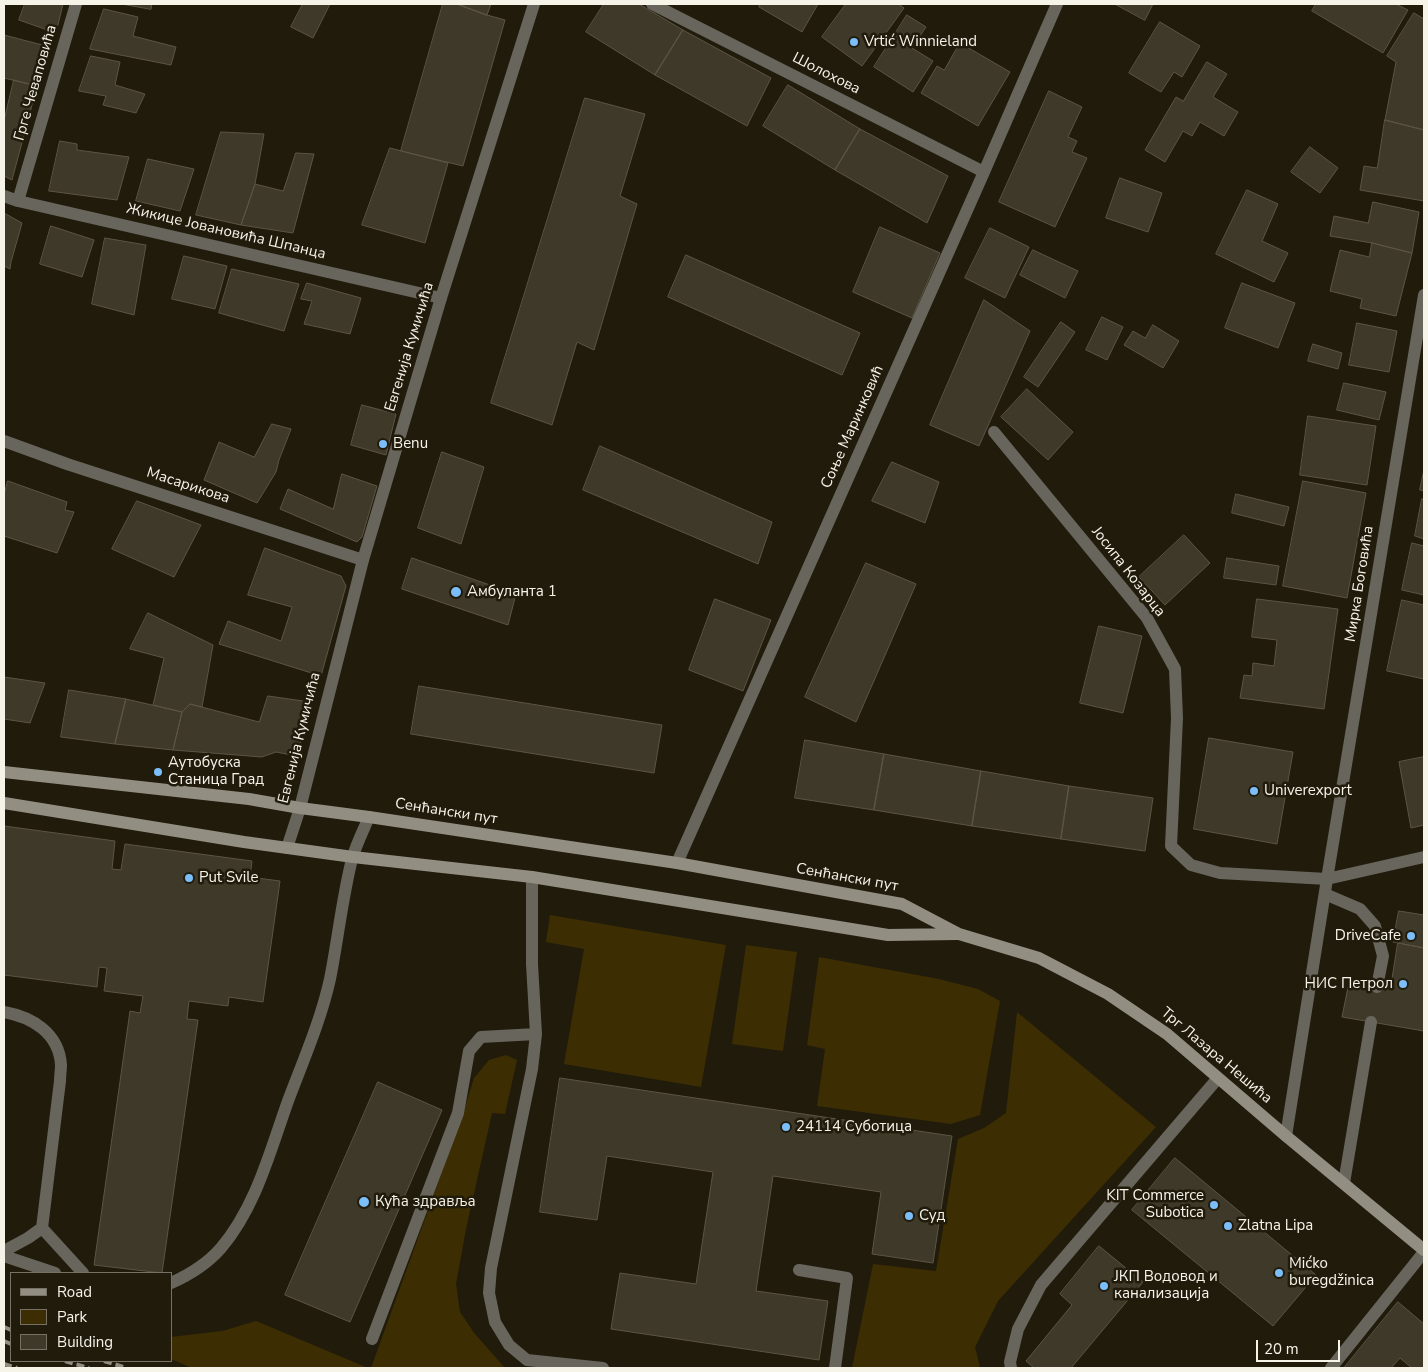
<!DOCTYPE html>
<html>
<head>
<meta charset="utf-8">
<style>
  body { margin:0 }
  #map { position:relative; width:1428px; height:1372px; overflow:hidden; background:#211b0c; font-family:"Nunito Sans",sans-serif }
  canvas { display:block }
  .frame { position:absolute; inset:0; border:5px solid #f6f3e9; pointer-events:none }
  .legend { position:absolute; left:10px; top:1272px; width:162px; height:90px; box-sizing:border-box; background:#211b0c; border:1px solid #767164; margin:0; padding:6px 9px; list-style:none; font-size:15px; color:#f6f3e9 }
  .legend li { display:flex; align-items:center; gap:10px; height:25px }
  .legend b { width:25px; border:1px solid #767164 }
  .scale { position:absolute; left:1256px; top:1340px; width:84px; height:22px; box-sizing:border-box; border:2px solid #f6f3e9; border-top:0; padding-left:6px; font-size:15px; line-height:18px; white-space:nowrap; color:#f6f3e9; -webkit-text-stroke:4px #211b0c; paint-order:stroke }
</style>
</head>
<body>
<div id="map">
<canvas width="1428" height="1372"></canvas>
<div class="frame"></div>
<ul class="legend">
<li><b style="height:6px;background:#938e82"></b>Road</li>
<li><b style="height:14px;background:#3c2e02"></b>Park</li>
<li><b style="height:14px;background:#3f3929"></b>Building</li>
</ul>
<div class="scale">20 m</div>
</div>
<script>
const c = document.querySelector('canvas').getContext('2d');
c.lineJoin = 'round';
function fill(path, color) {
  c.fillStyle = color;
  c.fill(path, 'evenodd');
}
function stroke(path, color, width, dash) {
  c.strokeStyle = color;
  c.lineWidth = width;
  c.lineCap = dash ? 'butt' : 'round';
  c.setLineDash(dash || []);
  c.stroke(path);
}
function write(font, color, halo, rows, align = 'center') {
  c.font = font + ' "Nunito Sans",sans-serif';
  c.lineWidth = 5;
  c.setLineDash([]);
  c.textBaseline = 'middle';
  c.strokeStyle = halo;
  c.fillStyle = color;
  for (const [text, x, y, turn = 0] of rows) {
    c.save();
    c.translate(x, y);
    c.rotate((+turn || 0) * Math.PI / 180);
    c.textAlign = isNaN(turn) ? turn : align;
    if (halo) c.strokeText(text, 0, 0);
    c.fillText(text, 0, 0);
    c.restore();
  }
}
const green = new Path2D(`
  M550,915L726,945L701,1087L564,1064L584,949L546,942Z
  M746,945L797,952L783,1051L732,1044Z
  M819,957L939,979L978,989L1000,1001L980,1115L951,1124L817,1106L825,1049L807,1045Z
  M1017,1012L1156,1127L998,1301L975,1347L980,1368H852L873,1264L936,1271L958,1139L984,1128L1006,1113Z
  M506,1055L517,1060L505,1114L492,1113L466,1229L456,1284L460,1312L475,1334L505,1368H371L464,1111L474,1078L489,1060Z
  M256,1321L368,1368H192L171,1359V1337L222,1331Z`);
const building = new Path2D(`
  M25,4H63L56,33L19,20Z
  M122,4H152L151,9Z
  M303,4H330L313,38L291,27Z
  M443,4H457L487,15L505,20L463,166L401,151Z
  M457,4H491L487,15Z
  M604,4H639L683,30L655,75L586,32Z
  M761,4H818L802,32L759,7Z
  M846,4H898L904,8L862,66L822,37Z
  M1115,4H1153L1145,20Z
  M1316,4H1396L1408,10L1383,53L1312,11Z
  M104,9L138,17L133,36L176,47L171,65L90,49Z
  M1414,13L1424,19V130L1385,120L1396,62L1387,56Z
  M907,15L926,27L912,48L933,61L913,92L874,67Z
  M1160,22L1200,46L1182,77L1174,72L1161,92L1129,73Z
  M683,30L771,78L747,126L655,75Z
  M4,35L50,47L37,86L4,78Z
  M960,43L1010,72L978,126L921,93L937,66L944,70Z
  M91,56L120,62L115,85L145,94L136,113L103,105L106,96L79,91Z
  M1207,62L1227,74L1213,97L1238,112L1224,136L1200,122L1192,136L1183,131L1165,162L1145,150L1176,97L1183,101Z
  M14,80L37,86L12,180L4,176V121Z
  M788,85L860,129L835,170L763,126Z
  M1049,91L1082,107L1068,137L1077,141L1072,152L1087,158L1055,227L999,202Z
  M585,98L645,114L620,196L637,204L594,350L577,342L552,425L491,403Z
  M1385,120L1424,130V201L1360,190L1364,166L1377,168Z
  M860,129L948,176L927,223L835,170Z
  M221,132L264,134L255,184L241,225L196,215Z
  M60,141L77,144V150L129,157L117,200L49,191Z
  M1310,147L1338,168L1320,193L1291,172Z
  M390,148L448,163L425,243L362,225Z
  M296,153L314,154L293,233L241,225L255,184L283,191Z
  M148,159L194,169L180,211L136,201Z
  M1120,178L1162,193L1148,232L1106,218Z
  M1247,190L1278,204L1262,241L1288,253L1274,282L1216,254Z
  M1373,202L1419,212L1412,253L1372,243L1330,236L1334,216L1368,223Z
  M4,213L22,223L11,262L10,269L4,266Z
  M51,226L94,240L82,277L40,264Z
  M880,227L940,253L912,318L853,292Z
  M990,228L1029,247L1005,298L965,278Z
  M105,238L146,245L134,315L92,304Z
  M1372,243L1412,253L1396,316L1360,308L1362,299L1330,291L1340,250L1369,257Z
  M1033,250L1078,271L1065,298L1020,275Z
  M686,255L860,333L842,375L668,297Z
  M184,256L227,266L215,309L172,299Z
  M232,269L299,284L284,331L219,313Z
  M307,283L361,298L350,334L304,324L312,301L301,299Z
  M1242,283L1295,303L1278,348L1225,328Z
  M984,300L1030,331L979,446L930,425Z
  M1102,317L1123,327L1107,360L1086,350Z
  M1061,322L1075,332L1038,387L1024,377Z
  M1357,323L1397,331L1389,372L1349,365Z
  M1153,325L1179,341L1163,368L1124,345L1133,331L1145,338Z
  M1313,344L1342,353L1338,369L1308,361Z
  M1344,383L1386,392L1379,420L1337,410Z
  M1027,389L1073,432L1048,460L1001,417Z
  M362,405L396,414L386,455L351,445Z
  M1308,416L1376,426L1367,485L1300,475Z
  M272,424L291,429L279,460L276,472L257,503L204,480L219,442L254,457Z
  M600,446L772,522L758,564L583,490Z
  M442,452L484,467L461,544L418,528Z
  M892,462L939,482L925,523L872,501Z
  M1424,470V491L1420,490Z
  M342,474L377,486L362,537L357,542L280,509L288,489L333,509Z
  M8,481L67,502L65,510L74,512L57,553L4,536V495Z
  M1303,481L1366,493L1347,598L1283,586Z
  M1236,494L1289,507L1284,526L1232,513Z
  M1422,499H1424V539L1415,536Z
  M137,501L201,525L174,577L112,549Z
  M1184,535L1210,563L1165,605L1139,577Z
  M1412,543L1424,546V595L1402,590Z
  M265,548L341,576L346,586L321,676L219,644L228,621L281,641L292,607L248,595Z
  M412,558L516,594L508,625L402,589Z
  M1227,558L1279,566L1276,585L1224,578Z
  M866,563L916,584L856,722L805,697Z
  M715,599L771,620L743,691L689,670Z
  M1257,599L1338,609L1324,709L1240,698L1244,675L1252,676L1253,663L1274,666L1277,640L1252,637Z
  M1402,600L1424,605V679L1387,671Z
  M148,613L213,645L202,707L190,704L182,712L153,705L164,658L130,649Z
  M1099,626L1142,636L1123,713L1080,703Z
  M4,677L45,683L30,723L4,719Z
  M419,686L662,725L654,773L411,734Z
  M69,690L126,699L115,744L61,737Z
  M268,696L303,701L308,712L297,756L276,752L262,757L173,750L182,712L190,704L259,722Z
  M126,699L182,712L173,750L115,744Z
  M1209,738L1293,752L1277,844L1194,829Z
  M805,740L884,754L874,810L795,798Z
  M884,754L981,771L972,826L874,810Z
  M1424,757V825L1411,828L1399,762Z
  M981,771L1069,786L1061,839L972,826Z
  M1069,786L1153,798L1145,851L1061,839Z
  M4,826L115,841L112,869L121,870L125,844L252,861L250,877L280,881L263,1002L229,997L228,1006L189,1001L187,1019L198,1020L162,1273L94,1265L130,1011L140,1013L143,996L104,991L107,968L99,967L97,987L4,975Z
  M1399,911L1424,915V948L1393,942Z
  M1398,943L1424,948V1031L1342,1017L1349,982L1390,989Z
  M560,1078L952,1136L933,1263L872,1254L881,1192L773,1176L756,1291L828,1301L819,1360L611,1329L620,1273L696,1284L713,1172L607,1156L597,1220L540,1212Z
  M378,1082L442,1110L350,1322L285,1295Z
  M1175,1158L1316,1275L1273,1326L1132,1210Z
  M1099,1246L1143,1282L1071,1368H1034L1026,1361L1072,1305L1060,1294Z
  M1398,1302L1424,1324V1368H1412L1400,1358L1391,1368H1344Z`);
const service = new Path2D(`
  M532,877V964L536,1034L532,1069L491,1268L489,1293L495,1322L509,1345L527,1360L603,1368
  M1325,894L1360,909L1375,926L1383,956L1377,987
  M4,1012C32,1017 59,1033 61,1065C61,1070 60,1076 60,1081L42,1228L83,1273
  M1344,1183L1371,1022
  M4,1251L28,1238L42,1228
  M4,1256L55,1273
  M799,1270L847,1278L835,1368
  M171,1283C189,1275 208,1263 221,1248C256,1207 270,1151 288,1101C303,1061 321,1020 330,979C338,939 342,899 352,859C356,845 363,831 369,817
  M372,1339L458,1113L469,1051L481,1037L536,1034
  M1011,1368L1010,1362L1018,1329L1041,1285L1218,1078
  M1331,1368L1424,1252`);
const minor = new Path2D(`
  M652,4L984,172
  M4,196L18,201L441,298
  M18,201L76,4
  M994,432L1147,618L1175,669L1177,718L1171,846L1191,865L1220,873L1327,879L1424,857
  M4,441L67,464L363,560
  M677,863L984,172L1057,4
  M1286,1136L1327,879L1424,295`);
const tertiary = new Path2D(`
  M287,848L300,808L363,560L441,298L534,4`);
const secondary = new Path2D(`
  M4,772L249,799L300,808L369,817L677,863L902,904L959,934L1039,958L1108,994L1167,1034L1286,1136L1424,1250
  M4,803L244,842L353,857L532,877L888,935L957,934`);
const rail = new Path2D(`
  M4,1327L11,1330
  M4,1341L11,1344
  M65,1361L89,1368
  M104,1361L127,1368
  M4,1364L17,1368`);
const markers = [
  [854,42,5,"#7cbef9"],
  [383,444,5,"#7cbef9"],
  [456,592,6,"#7cbef9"],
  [158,772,5,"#7cbef9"],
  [1254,791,5,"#7cbef9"],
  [189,878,5,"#7cbef9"],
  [1411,936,5,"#7cbef9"],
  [1403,984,5,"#7cbef9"],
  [786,1127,5,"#7cbef9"],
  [364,1202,6,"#7cbef9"],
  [1214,1205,5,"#7cbef9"],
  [909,1216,5,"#7cbef9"],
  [1228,1226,5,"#7cbef9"],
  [1279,1273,5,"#7cbef9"],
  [1104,1286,5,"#7cbef9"]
];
const poiNames = [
  ["Vrtić Winnieland",864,42],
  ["Benu",393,444],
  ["Амбуланта 1",467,592],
  ["Аутобуска",168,763],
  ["Станица Град",168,780],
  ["Univerexport",1264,791],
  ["Put Svile",199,878],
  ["DriveCafe",1401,936,"right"],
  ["НИС Петрол",1393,984,"right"],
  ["24114 Суботица",796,1127],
  ["KIT Commerce",1204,1196,"right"],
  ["Subotica",1204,1213,"right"],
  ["Кућа здравља",375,1202],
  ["Суд",919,1216],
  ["Zlatna Lipa",1238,1226],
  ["Mićko",1289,1264],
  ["buregdžinica",1289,1281],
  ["ЈКП Водовод и",1114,1277],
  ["канализација",1114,1294]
];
const streetNames = [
  ["Шолохова",826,74,27],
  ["Грге Чеваповића",36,83,-74],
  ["Жикице Јовановића Шпанца",226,232,13],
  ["Евгенија Кумичића",410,347,-73],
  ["Соње Маринковић",853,427,-66],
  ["Масарикова",188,486,18],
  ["Јосипа Козарца",1128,572,52],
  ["Мирка Боговића",1360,584,-81],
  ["Евгенија Кумичића",300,738,-76],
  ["Сенћански пут",446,812,9],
  ["Сенћански пут",847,878,10],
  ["Трг Лазара Нешића",1216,1056,40]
];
fill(green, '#3c2e02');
fill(building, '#3f3929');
stroke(building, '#5c5545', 1);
stroke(service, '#68655d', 12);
stroke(minor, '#68655d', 12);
stroke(tertiary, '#68655d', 12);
stroke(secondary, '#938e82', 12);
stroke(rail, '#918d80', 4, [8, 4]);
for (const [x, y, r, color] of markers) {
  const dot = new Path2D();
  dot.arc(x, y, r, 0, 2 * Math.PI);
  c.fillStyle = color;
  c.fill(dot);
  stroke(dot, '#211b0c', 2);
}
write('15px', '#f6f3e9', '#211b0c', poiNames, 'left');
write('15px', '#f6f3e9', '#211b0c', streetNames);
</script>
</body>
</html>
